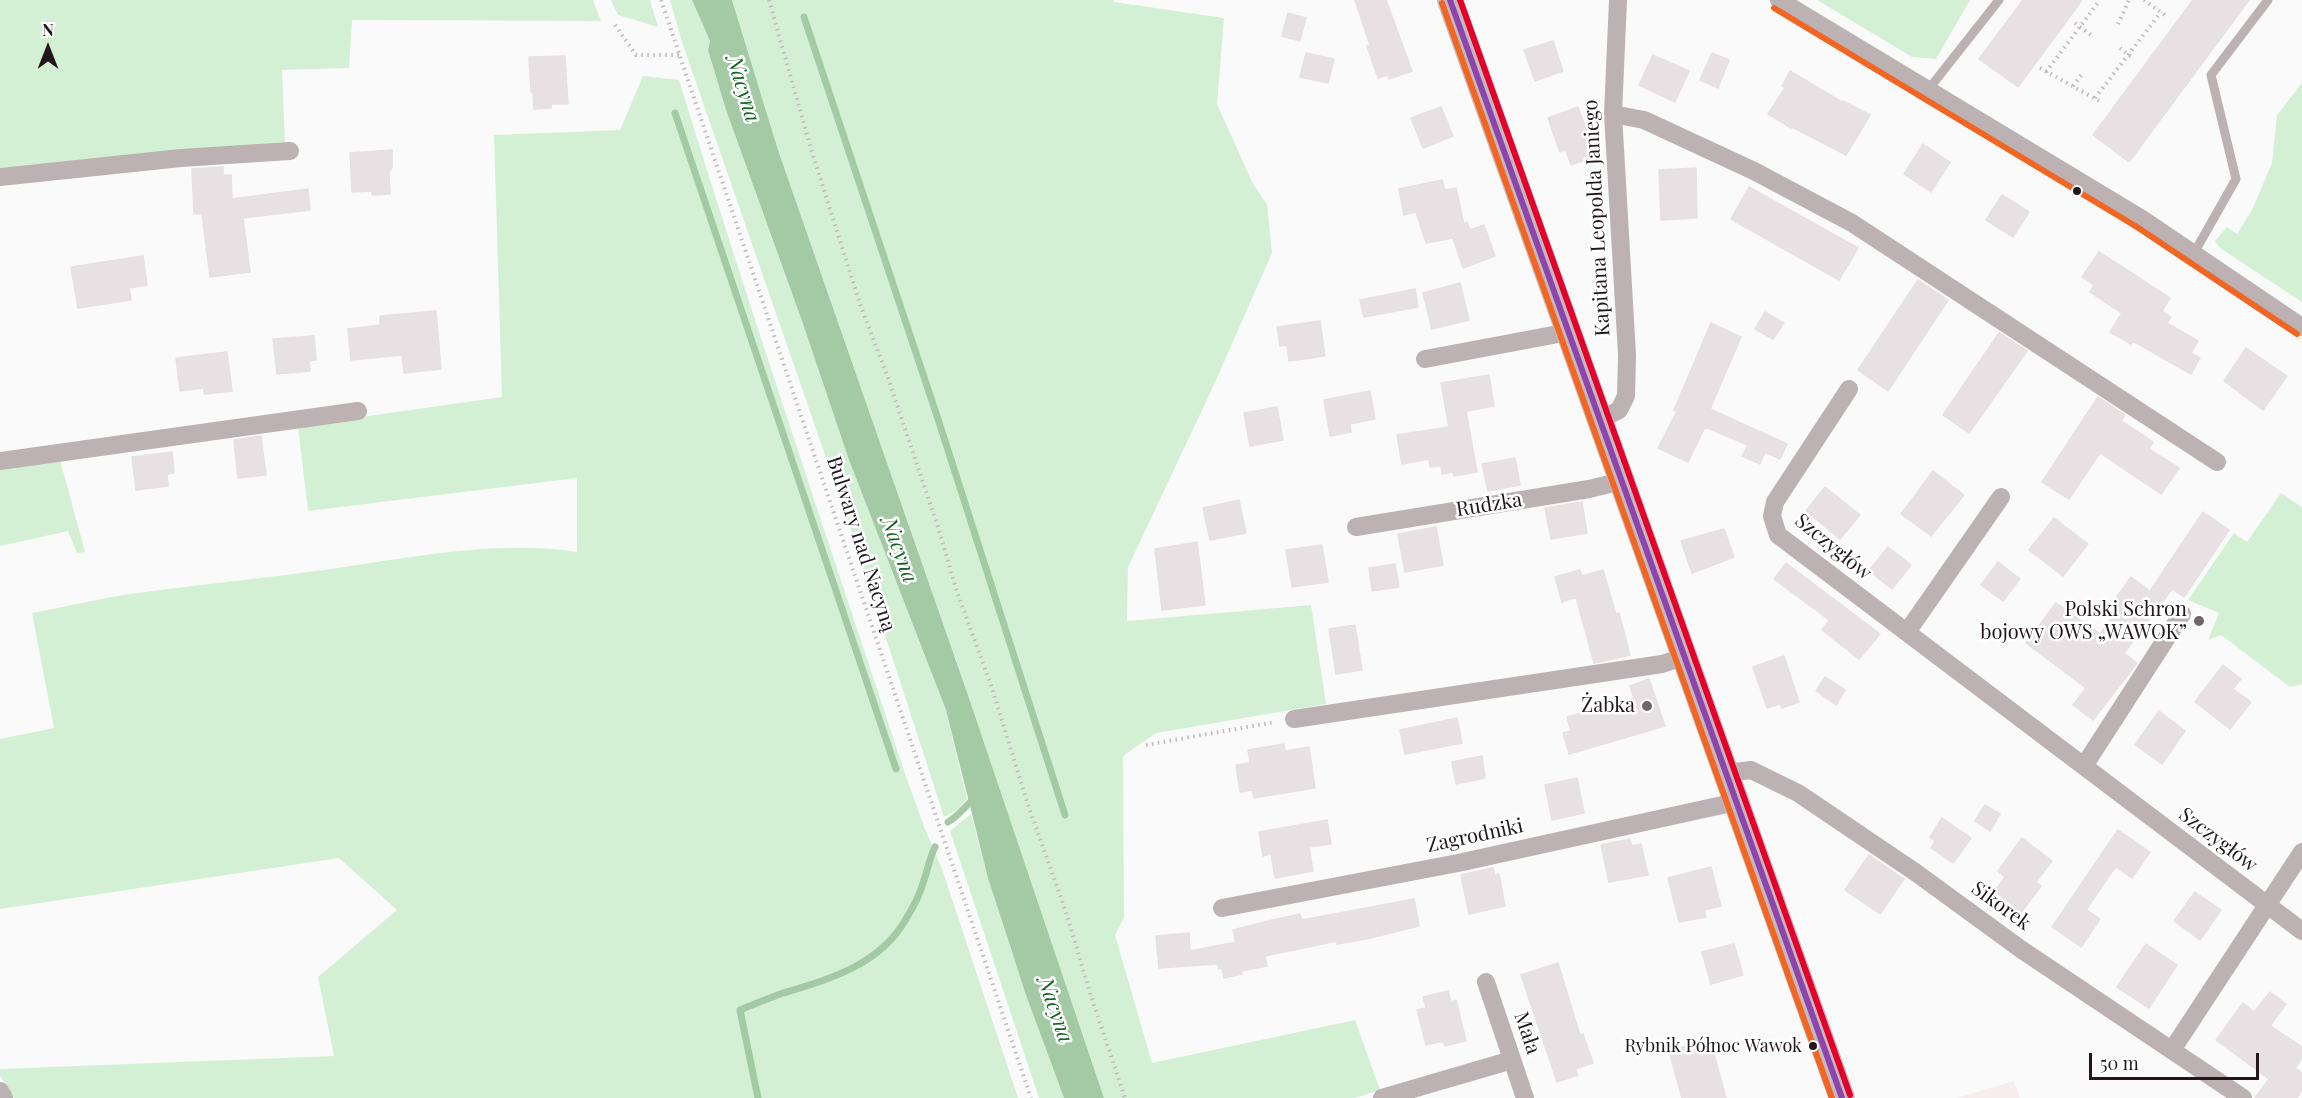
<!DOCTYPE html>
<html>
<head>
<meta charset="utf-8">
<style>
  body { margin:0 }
  #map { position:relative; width:2302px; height:1098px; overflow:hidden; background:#fafafa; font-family:"Playfair Display",serif }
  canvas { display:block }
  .north { position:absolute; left:18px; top:18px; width:60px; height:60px; -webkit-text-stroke:4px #fff; paint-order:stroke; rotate:0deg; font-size:16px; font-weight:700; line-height:24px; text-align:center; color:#24171b }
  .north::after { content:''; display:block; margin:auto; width:21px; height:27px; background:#24171b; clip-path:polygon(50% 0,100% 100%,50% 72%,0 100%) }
  .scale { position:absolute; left:2089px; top:1053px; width:170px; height:27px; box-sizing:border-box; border:3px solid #24171b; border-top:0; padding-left:8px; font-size:18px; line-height:21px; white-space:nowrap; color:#24171b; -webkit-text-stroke:4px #fff; paint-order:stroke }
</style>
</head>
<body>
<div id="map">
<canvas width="2302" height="1098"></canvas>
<div class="north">N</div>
<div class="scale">50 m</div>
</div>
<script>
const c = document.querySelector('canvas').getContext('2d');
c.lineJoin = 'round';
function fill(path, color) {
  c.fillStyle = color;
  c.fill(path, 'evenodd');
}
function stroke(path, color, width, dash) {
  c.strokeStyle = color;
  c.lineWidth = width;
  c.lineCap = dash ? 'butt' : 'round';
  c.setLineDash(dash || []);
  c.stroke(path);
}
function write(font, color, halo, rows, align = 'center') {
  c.font = font + ' "Playfair Display",serif';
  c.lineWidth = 5;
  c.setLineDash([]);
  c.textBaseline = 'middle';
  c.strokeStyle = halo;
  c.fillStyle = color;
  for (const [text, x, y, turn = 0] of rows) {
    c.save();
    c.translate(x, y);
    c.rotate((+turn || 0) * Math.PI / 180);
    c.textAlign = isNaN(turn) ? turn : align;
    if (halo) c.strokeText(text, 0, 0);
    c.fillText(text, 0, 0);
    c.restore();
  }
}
const built = new Path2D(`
  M2014,1081L2020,1098H1957Z`);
const green = new Path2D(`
  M0,0H593L601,21L352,20L349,68L282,70L285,142L0,168Z
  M611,0H650L658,27L618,15Z
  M670,0H692L710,41L708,50L726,110L802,321L849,460L946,710L967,799L957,810L944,817L851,530L682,42Z
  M732,0H1114V2L1224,18L1217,104L1252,182L1267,205L1272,253L1212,389L1128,567L1127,621L1311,605L1326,704L1156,733L1123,756L1124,918L1115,935L1152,1063L1355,1020L1380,1090L1355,1098H1104L970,701L778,150Z
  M1817,0H1970L1936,59L1912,57Z
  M643,76L679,80C750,312 829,541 904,771L925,829L942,869L1018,1098H14L0,1076V1069L334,1056L318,977L397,910L339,858L0,909V739L54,728L32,613C64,607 97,599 130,594C194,585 259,579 324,570C402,559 498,539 577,552V478L308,511L298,426L502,397L494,135L620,130Z
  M2302,83V302L2220,248L2215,241L2227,227L2237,234L2252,210L2272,163L2277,115Z
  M59,456L85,552L77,553L68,531L0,546V466Z
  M2281,493L2302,507V684L2290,687L2221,635L2208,640L2219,613L2188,600L2234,533L2247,542Z
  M971,814C996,911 1029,1004 1064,1098H1039L950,831Z`);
const water = new Path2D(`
  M692,0H732L778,150L970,701L1104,1098H1064L1026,995L988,878L946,710L849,460L802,321L726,110L708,50L710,41Z`);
const stream = new Path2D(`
  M804,17L938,419L1065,815
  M675,113L896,769
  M948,822C960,815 965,806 975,798
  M758,1098L740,1010C755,1004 769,998 783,993C830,979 880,965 906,919C912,909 919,897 922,886C927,873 929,859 935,847`);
const building = new Path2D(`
  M1355,0H1386L1412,71L1389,79L1388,75L1378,78L1367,46L1370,45Z
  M2023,0H2082L2018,87L1979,59Z
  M2193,0H2249L2129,162L2093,135Z
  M1288,13L1306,18L1300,41L1282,36Z
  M1553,41L1563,71L1535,81L1524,50Z
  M1306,53L1334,59L1328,83L1300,77Z
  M1712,53L1729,60L1718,88L1700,80Z
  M1653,55L1689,71L1675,102L1639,85Z
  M565,56L568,104H551V108L534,109L533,92H531L529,57Z
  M1790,71L1842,102L1843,101L1870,115L1846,155L1792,127L1791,128L1768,114L1785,88L1782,86Z
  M1441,107L1453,136L1423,148L1411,118Z
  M1578,107L1596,156L1571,165L1566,150L1560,152L1548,118Z
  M1923,144L1950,162L1931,192L1904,174Z
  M392,150V167L389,173L390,194L372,195V191L352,192L350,153Z
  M223,167V175H231L232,199L308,189L310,210L243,218L250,272L210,277L202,214H194L192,169Z
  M1696,168L1697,218L1661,220L1659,170Z
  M1442,180L1445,190L1456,188L1464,224L1467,222L1470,230L1484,225L1495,256L1463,268L1453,238L1426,243L1416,212L1404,215L1399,189Z
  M1749,187L1858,248L1839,280L1731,219Z
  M2002,195L2029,212L2013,237L1986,220Z
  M2099,252L2170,298L2162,311L2171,317L2167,323L2198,341L2191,353L2200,358L2191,374L2133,341L2131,344L2110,332L2122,313L2090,292L2094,285L2082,277Z
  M143,256L147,285L129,288L131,300L78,308L71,267Z
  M1918,280L1948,300L1888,391L1858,370Z
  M1460,283L1469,320L1432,329L1423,293Z
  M1415,289L1418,307L1364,317L1360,300Z
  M436,311L441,369L404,373L402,355L351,360L348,329L380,325V316Z
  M1765,312L1784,323L1773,339L1755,329Z
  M1320,321L1325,356L1289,361L1287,345L1280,346L1277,327Z
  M1711,323L1741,337L1710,409L1787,444L1780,459L1765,452L1760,464L1742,456L1748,445L1705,427L1688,462L1658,448L1677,411L1674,410Z
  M1999,333L2027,351L1969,433L1943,415Z
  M314,336L316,360L309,361L310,371L277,374L273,339Z
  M2246,348L2287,376L2263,410L2224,381Z
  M227,352L232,391L204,394V388L180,391L176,358Z
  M1489,375L1494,406L1466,411L1477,472L1454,476L1453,472L1442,474L1441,466L1430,467L1429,459L1402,464L1397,435L1449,427L1441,383Z
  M1370,391L1375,419L1350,424L1351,432L1330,436L1324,400Z
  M2098,397L2125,415L2121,421L2153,442L2149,449L2179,468L2161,494L2100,453L2069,499L2042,482Z
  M1277,407L1283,440L1250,446L1244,413Z
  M261,436L266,475L238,478L234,440Z
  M172,452L174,473L167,474L168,486L136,490L132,457Z
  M1515,458L1520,485L1488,491L1482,464Z
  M1933,471L1964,495L1931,536L1901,514Z
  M1825,487L1860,515L1840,539L1806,511Z
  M1239,500L1246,533L1210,540L1203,508Z
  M1582,502L1587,533L1551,539L1545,508Z
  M2203,512L2229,530L2184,597L2172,589L2124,653L2137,663L2093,720L2073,705L2086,688L2026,643L2056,603L2100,634L2120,607L2113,602L2131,577L2150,591Z
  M2054,518L2088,544L2063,576L2029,550Z
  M1436,527L1443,565L1405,572L1398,534Z
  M1724,529L1734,557L1692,573L1681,541Z
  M1197,542L1205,605L1162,610L1155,549Z
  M1322,545L1328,582L1292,587L1286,550Z
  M1888,547L1911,565L1892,589L1869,571Z
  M1998,562L2020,579L2003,601L1981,585Z
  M1786,563L1880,634L1859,659L1822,630L1829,620L1774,579Z
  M1395,564L1399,587L1372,591L1369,568Z
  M1580,570L1582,576L1603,570L1616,614L1619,613L1630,655L1594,663L1576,597L1562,602L1555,577Z
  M1355,625L1362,670L1336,674L1329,629Z
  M1784,656L1799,702L1782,708L1780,704L1767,708L1753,667Z
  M2223,665L2241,679L2233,689L2251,702L2230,729L2195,702Z
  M1825,677L1845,690L1836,705L1816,691Z
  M1649,679L1665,726L1569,754L1563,733L1571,731L1567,717L1634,698L1630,686Z
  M2159,711L2185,731L2162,764L2135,745Z
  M1457,718L1462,743L1405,754L1400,730Z
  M1284,744L1285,751L1309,747L1315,788L1254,798L1252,790L1240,792L1236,765L1250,763L1248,750Z
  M1482,756L1485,778L1456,784L1452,762Z
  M1577,778L1584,813L1552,820L1545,785Z
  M1985,805L2000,814L1990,831L1975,821Z
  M1942,818L1971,838L1953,863L1931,848L1935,841L1930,837Z
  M1327,820L1331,844L1309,847L1313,871L1275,878L1271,854L1263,856L1259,832Z
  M2118,830L2150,852L2132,878L2116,867L2111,873L2086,910L2100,919L2081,947L2052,927Z
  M2022,838L2052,861L2036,882L2041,886L2021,913L1995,891L2005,877L1998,871Z
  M1630,839L1632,846L1641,844L1648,875L1609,882L1601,845Z
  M1869,855L1904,879L1880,914L1845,890Z
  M1711,867L1721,906L1704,910L1706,917L1679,922L1668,878Z
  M1493,868L1495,875L1499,874L1505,906L1469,914L1461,875Z
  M2195,892L2221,910L2200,940L2174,921Z
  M1414,899L1419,926L1366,939L1337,944V941L1265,956L1267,966L1241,971L1242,974L1224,978L1222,968L1219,969L1218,964L1159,968L1156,936L1189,933L1190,951L1236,942L1233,930L1268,921L1300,914L1302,920Z
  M1734,944L1743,975L1711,984L1702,952Z
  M2146,944L2177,965L2149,1008L2117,987Z
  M1558,963L1580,1035L1583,1034L1593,1063L1575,1069L1578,1075L1557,1082L1521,975Z
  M1448,991L1451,1002L1456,1000L1466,1041L1445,1046L1443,1041L1426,1045L1417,1010L1426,1008L1423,997Z
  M2270,992L2286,1004L2270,1026L2302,1047V1058L2295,1068L2302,1073V1090L2297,1098H2255L2269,1079L2216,1040L2243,1003L2254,1012Z
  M1710,1040L1726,1098H1682L1669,1051Z`);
const path = new Path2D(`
  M661,0L1031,1098
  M769,0L811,149L860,304L888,378L939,530L957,592L991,685L1028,805L1066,912L1091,996L1125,1098
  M2144,0L2166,16
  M2075,23L2091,35
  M2118,24L2129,0
  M615,25L636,55H679
  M2120,48L2134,59
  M2040,68L2101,102
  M2046,72L2100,0
  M2073,86L2083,73
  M2095,98L2161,12
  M1146,745L1275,722`);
const lane = new Path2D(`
  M1928,90L1999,0
  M2194,253L2236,179L2211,75L2268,0`);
const street = new Path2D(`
  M1779,0L2142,219L2302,327
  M1613,114L1644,120L1754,171L1852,223L2217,462
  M0,177L181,158L290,151
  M1425,359L1569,332
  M1849,389L1775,502L1772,516L1778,535L2302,931
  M1600,420L1619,410L1626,396L1627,355L1613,114L1618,0
  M0,461L358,411
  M1356,527L1589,489L1622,481
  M1907,632L2001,497
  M1294,719L1662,664L1684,657
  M2084,766L2182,614
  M1726,773L1751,770L1798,793L1915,872L2022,950L2243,1098
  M1222,908L1458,863L1736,802
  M1486,982L1525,1098
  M2172,1050L2302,852
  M0,1091L4,1098
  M1382,1098L1512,1060`);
const secondary = new Path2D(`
  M1450,0L1842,1098`);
const bus1 = new Path2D(`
  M1450,0L1842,1098`);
const bus2 = new Path2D(`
  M1442,3L1832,1098
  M1774,8L2137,227L2297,334`);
const bus3 = new Path2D(`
  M1460,0L1850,1095`);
const markers = [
  [2077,191,5,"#24171b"],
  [2199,621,6,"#6f6669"],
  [1647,706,6,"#6f6669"],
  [1813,1046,5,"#24171b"]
];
const busNames = [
  ["Rybnik Północ Wawok",1802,1046]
];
const streetNames = [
  ["Kapitana Leopolda Janiego",1597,218,-93],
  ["Rudzka",1489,505,-9],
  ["Bulwary nad Nacyną",861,544,72],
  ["Szczygłów",1833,547,39],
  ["Zagrodniki",1475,836,-12],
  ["Szczygłów",2218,840,37],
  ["Sikorek",2001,906,36],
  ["Mała",1527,1033,71]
];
const poiNames = [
  ["Polski Schron",2187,610],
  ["bojowy OWS „WAWOK”",2187,633],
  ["Żabka",1635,706]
];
const waterNames = [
  ["Nacyna",743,89,73],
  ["Nacyna",899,550,70],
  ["Nacyna",1055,1010,71]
];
fill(built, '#f7edef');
fill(green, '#d4f0d4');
fill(water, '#a3caa5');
stroke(stream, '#a3caa5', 7);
fill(building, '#e8e1e3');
stroke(building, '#e7e0e2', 1.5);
stroke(path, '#c0babc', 4, [1.5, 4.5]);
stroke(lane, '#bcb2b4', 9);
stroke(street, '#bcb2b4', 18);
stroke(secondary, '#c4bbbe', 26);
stroke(bus1, '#8e44ad', 6);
stroke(bus2, '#f26522', 6);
stroke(bus3, '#e4002b', 6);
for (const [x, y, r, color] of markers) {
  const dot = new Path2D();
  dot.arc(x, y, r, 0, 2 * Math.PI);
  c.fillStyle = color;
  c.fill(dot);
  stroke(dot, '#fff', 2);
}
write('18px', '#24171b', '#fff', busNames, 'right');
write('20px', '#24171b', '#fff', streetNames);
write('20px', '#24171b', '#fff', poiNames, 'right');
write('italic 21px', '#146421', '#fff', waterNames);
</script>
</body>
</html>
